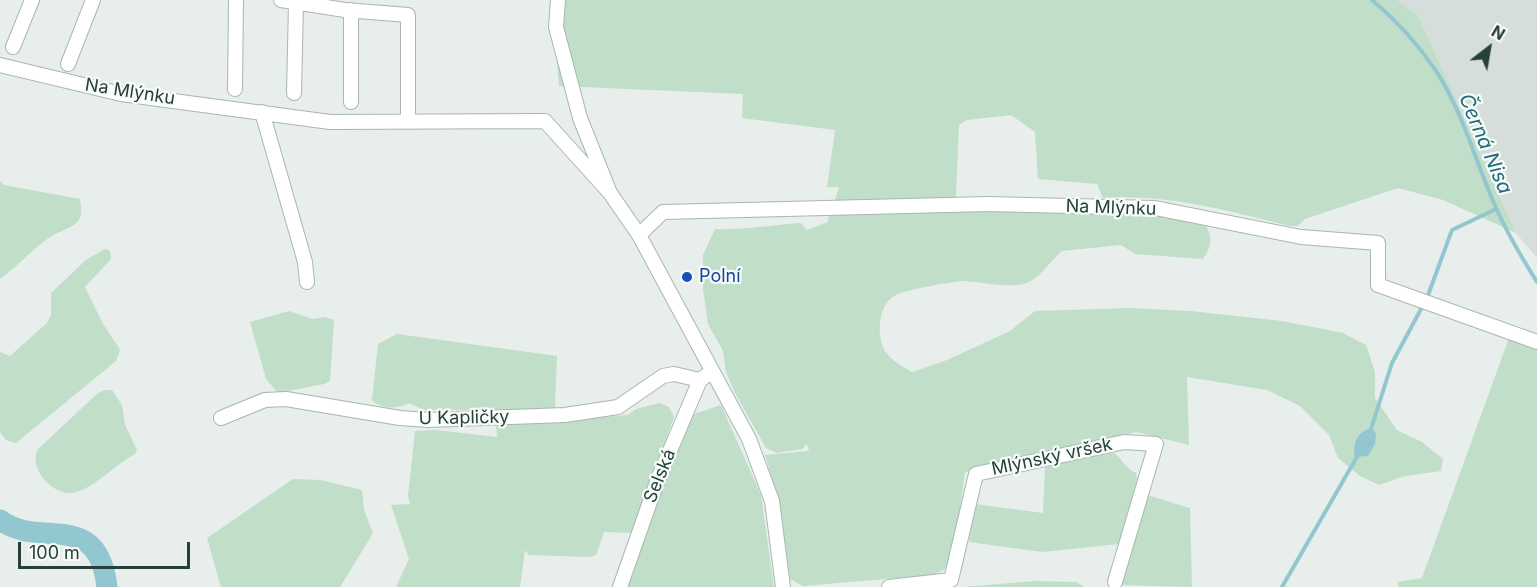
<!DOCTYPE html>
<html>
<head>
<meta charset="utf-8">
<style>
  body { margin:0 }
  #map { position:relative; width:1537px; height:587px; overflow:hidden; background:#e7eeeb; font-family:Inter,sans-serif }
  canvas { display:block }
  .north { position:absolute; left:1459px; top:18px; width:60px; height:60px; -webkit-text-stroke:4px #f7fbf9; paint-order:stroke; rotate:31deg; font-size:16px; font-weight:700; line-height:24px; text-align:center; color:#264038 }
  .north::after { content:''; display:block; margin:auto; width:21px; height:27px; background:#264038; clip-path:polygon(50% 0,100% 100%,50% 72%,0 100%) }
  .scale { position:absolute; left:18px; top:542px; width:172px; height:27px; box-sizing:border-box; border:3px solid #264038; border-top:0; padding-left:8px; font-size:18px; line-height:21px; white-space:nowrap; color:#264038; -webkit-text-stroke:4px #f7fbf9; paint-order:stroke }
</style>
</head>
<body>
<div id="map">
<canvas width="1537" height="587"></canvas>
<div class="north">N</div>
<div class="scale">100 m</div>
</div>
<script>
const c = document.querySelector('canvas').getContext('2d');
c.lineJoin = 'round';
function fill(path, color) {
  c.fillStyle = color;
  c.fill(path, 'evenodd');
}
function stroke(path, color, width, dash) {
  c.strokeStyle = color;
  c.lineWidth = width;
  c.lineCap = dash ? 'butt' : 'round';
  c.setLineDash(dash || []);
  c.stroke(path);
}
function write(font, color, halo, rows, align = 'center') {
  c.font = font + ' Inter,sans-serif';
  c.lineWidth = 4.5;
  c.setLineDash([]);
  c.textBaseline = 'middle';
  c.strokeStyle = halo;
  c.fillStyle = color;
  for (const [text, x, y, turn = 0] of rows) {
    c.save();
    c.translate(x, y);
    c.rotate((+turn || 0) * Math.PI / 180);
    c.textAlign = isNaN(turn) ? turn : align;
    if (halo) c.strokeText(text, 0, 0);
    c.fillText(text, 0, 0);
    c.restore();
  }
}
const built = new Path2D(`
  M1397,0H1537V258L1516,233L1418,15Z`);
const green = new Path2D(`
  M552,0H1397L1418,15L1516,233L1443,200L1398,188L1305,219L1298,226H1290C1229,211 1166,193 1103,198L1097,184L1038,179L1035,132L1011,115L967,120L959,125L956,197L834,203L839,187H827L835,130L742,118L743,94L559,86Z
  M0,181L4,185L80,199C81,206 83,215 78,221C72,229 58,231 50,237C32,249 18,266 0,279Z
  M994,208L1155,212L1205,224C1213,238 1212,246 1203,259L1135,254L1121,245L1062,251C1051,260 1039,280 1024,284C1005,288 984,282 964,281C955,281 904,290 896,295C880,303 877,328 882,344C885,357 901,366 912,372L947,360L1010,331L1035,311L1129,308L1191,311L1282,321L1343,333L1366,345L1375,372V398L1397,430L1422,442L1443,459L1441,471L1405,476L1379,485L1360,476L1338,458L1329,435L1300,406L1267,390L1187,377L1189,445L1136,432L974,467L965,473L954,553L945,569L933,575L803,586L790,579L780,506L765,455L809,451L807,444L802,449L777,453L766,448L735,393L726,372L723,351L708,324L703,289V255L715,229C744,230 772,225 801,223L807,230L828,222L829,214Z
  M105,249L110,251L111,259L85,287L102,322L120,350L116,361L16,443L6,440L0,432V352L10,356L47,323L51,315V293L87,259Z
  M289,311L312,319L325,317L334,320L330,381L324,384L278,393L266,379L250,322Z
  M397,334L557,356L555,409L424,410L409,403C397,409 382,410 372,400L378,344Z
  M1510,335L1537,346V587H1398V582L1422,578Z
  M105,390H112L122,405L125,425L137,450L135,454C117,463 91,491 72,493C52,495 28,468 38,449L98,393Z
  M660,403L669,407L674,417L632,533L604,532L596,555L589,557L529,555L525,550L520,587H396L409,559L391,505L410,504L408,496L415,431L436,430L497,437L496,425L628,415L636,409Z
  M721,405L761,495L774,587H627L640,543L688,416Z
  M1110,451C1120,454 1123,467 1136,473L1137,479L1119,544L1042,552L969,542L974,504L1043,513L1045,466Z
  M293,479L321,480L362,490L364,510L373,533L340,587H221L207,538Z
  M1147,495L1190,508L1192,587L1121,585Z
  M1036,581L1076,582L1085,587H961Z`);
const water = new Path2D(`
  M1372,428L1376,434L1375,444L1368,456L1355,457C1352,444 1357,431 1372,428Z`);
const stream = new Path2D(`
  M1372,0C1397,21 1418,44 1436,71C1464,114 1476,164 1497,210C1508,235 1522,258 1537,282
  M1370,432L1392,363L1427,298L1452,230L1496,209
  M1282,587L1358,455`);
const river = new Path2D(`
  M0,520C40,550 98,507 107,587`);
const minor = new Path2D(`
  M281,0L345,10L408,15V122
  M558,0L556,27L580,118L610,193L639,235L749,439L772,501L783,587
  M13,47L32,0
  M68,64L93,0
  M0,65L121,94L330,122L545,121L610,193
  M235,89L236,0
  M294,93L296,3
  M351,102V10
  M262,112L305,262L307,282
  M639,235L663,212L988,204L1155,208L1301,237L1378,243V285L1537,342
  M221,418L265,400L286,399L400,418L428,420L565,415L618,407L663,376L674,374L700,380
  M620,587L658,479L700,380L707,375
  M889,587L951,580L976,474L1124,442L1156,444L1115,582`);
const markers = [
  [687,277,6,"#1a4fb4"]
];
const streetNames = [
  ["Na Mlýnku",130,92,9],
  ["Na Mlýnku",1111,208,2],
  ["U Kapličky",464,418,-1],
  ["Mlýnský vršek",1052,457,-12],
  ["Selská",660,476,-68]
];
const transitNames = [
  ["Polní",699,277]
];
const waterNames = [
  ["Černá Nisa",1485,144,67]
];
fill(built, '#d5deda');
fill(green, '#c1dec9');
fill(water, '#93c7cf');
stroke(stream, '#93c7cf', 4);
stroke(river, '#93c7cf', 21);
stroke(minor, '#a9b6b2', 16);
stroke(minor, '#fff', 14);
for (const [x, y, r, color] of markers) {
  const dot = new Path2D();
  dot.arc(x, y, r, 0, 2 * Math.PI);
  c.fillStyle = color;
  c.fill(dot);
  stroke(dot, '#f7fbf9', 2);
}
write('18px', '#264038', '#f7fbf9', streetNames);
write('18px', '#164399', '#f7fbf9', transitNames, 'left');
write('italic 20px', '#236c79', '#f7fbf9', waterNames);
</script>
</body>
</html>
